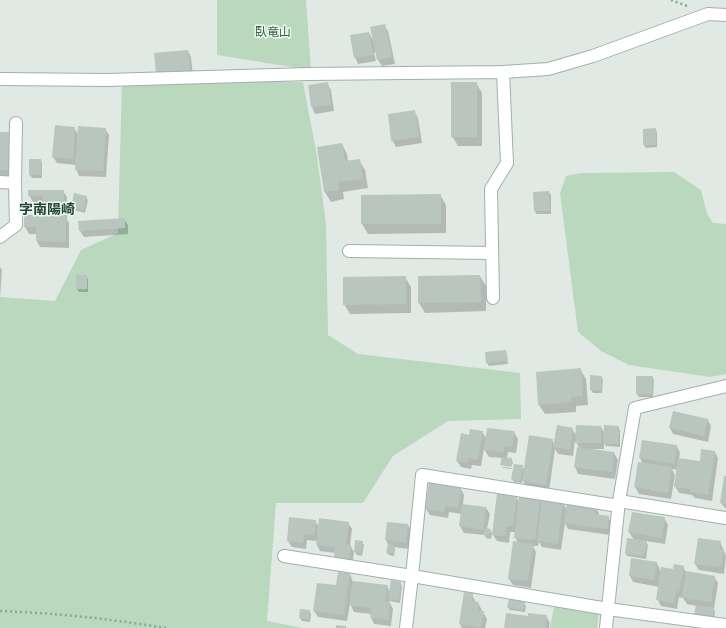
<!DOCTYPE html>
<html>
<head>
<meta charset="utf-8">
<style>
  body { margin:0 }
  canvas { display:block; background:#e0e9e4 }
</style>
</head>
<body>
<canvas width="726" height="628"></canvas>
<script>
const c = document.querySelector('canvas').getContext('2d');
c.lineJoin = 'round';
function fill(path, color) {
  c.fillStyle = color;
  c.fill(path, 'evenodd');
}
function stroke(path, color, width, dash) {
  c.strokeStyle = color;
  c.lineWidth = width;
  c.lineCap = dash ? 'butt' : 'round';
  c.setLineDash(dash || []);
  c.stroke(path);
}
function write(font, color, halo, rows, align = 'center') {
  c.font = font + ' Cabin,"Noto Sans JP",sans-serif';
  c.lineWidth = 3;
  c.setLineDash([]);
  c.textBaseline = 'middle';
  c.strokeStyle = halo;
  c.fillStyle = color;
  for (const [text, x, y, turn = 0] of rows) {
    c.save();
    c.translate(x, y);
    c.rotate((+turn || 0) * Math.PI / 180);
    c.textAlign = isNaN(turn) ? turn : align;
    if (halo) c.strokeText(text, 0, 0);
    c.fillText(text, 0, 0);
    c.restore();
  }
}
const green = new Path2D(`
  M217,0H306L311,70L217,55Z
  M122,79L303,82L317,156L326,224L328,335L358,354L520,373L521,419L448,421L393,456L363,503H276L267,621L303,628H0V297L55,301L81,250L118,233Z
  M674,172L701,190L707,214L713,223L726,224V374L710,377L629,365L601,351L578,332L560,193L566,176L581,173Z
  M554,607L599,614L597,628H550Z`);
const shadow = new Path2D(`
  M384,25L388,31L395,64L382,66L378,60L376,52L374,53L376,61L358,64L355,57L369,33L374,42Z
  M188,51L191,57L193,76L160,79L155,54Z
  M327,83L331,90L334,111L315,114L312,107L309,86Z
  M476,83L482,93V146H458L452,136Z
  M414,111L418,118L422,143L396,147L392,140Z
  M74,128L78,134L105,129L109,135L106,177L79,176L76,169V165L57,163L53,157Z
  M655,129L657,132V147L646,148L644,145Z
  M0,133L13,176H0Z
  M342,144L347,154L348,162L359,160L365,170L368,188L343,192L344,199L331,202L325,192Z
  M41,160L42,163V178H32L30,175Z
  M63,191L67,197V220L69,223V248L40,247L37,241V234H29L25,227V216H54L52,212H47L44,206V202H33L29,195Z
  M549,192L551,195V214H536L535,211L534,193Z
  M440,195L446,205V233L368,234L362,224Z
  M86,197L88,200L85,213L74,210L72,207Z
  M124,219L128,225V234L84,237L80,231Z
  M0,267L2,270L0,298Z
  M77,276H86L88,279V292H79L77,289Z
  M480,276L486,286V311L425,313L419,303V277Z
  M405,277L411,287V313L350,314L344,304Z
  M505,351L507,354L508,364L489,366L487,363L486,353Z
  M580,369L586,379L588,405L576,406V412L545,414L539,405Z
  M601,377L603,379L602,393H593L591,390Z
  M652,377L654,380L653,397H639L637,394Z
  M708,420L711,426L708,442L673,434L670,428Z
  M601,427L605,434L618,427L620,430V447L606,446L604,443V449H594V450L614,453L618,460L615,479L578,474L575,467L580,449L575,440L573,456L558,454L555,449L549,491L527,488L522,479V483L514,482L512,479L522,466L525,471L552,440L555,445L572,429L577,436Z
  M482,432L487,439L514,432L518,439L516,453L508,452L507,458L511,459L513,462L512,466L502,465V466L501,465L503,458L489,457L484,449L481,466L472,465L471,469L461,467L457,461L470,436Z
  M677,446L680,453L679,459L701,462L714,451L718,458L712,501L695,498L692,495L679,493L675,486L678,470L672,469L675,475L671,499L639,494L635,487L643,464L640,458Z
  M502,467L512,468V469L503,468Z
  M726,477V509L721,503Z
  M461,489L464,495L463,505L486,508L490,514L487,529L490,530L492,533L491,539L486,538L485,535L464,533L460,526L462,514L449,512L448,518L430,515L426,509Z
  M516,496L519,502L540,499L543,505L563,503L567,510L595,507L599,513L598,516L608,517L612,524L610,535L568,529L565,523L561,550L542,547L539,542L538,546H533L536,552L531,588L513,585L509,579L518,543L515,537L516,532H510L509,543L497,541L493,535Z
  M664,518L668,525L665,544L645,541L648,545L646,559L627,556L626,553L634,540L629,532Z
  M315,521L319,527L348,523L352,529L350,545L354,552L352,567L336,553L320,551L317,545V541L307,540L306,549L292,547L288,541Z
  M408,525L412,532L409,549L394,547L395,549L394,556L389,555L387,552L388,545L386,540Z
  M362,542L364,545L362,556L357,555L355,552Z
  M720,542L726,556L724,574L699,570L695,564Z
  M657,563L661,572L674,571L683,567L686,572L714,577L718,583L714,609L715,612L714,620L697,606L687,604L683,598L679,597L677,609L661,606L657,599L659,587L633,582L630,576Z
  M350,574L353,582L387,586L390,592L401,583L402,586L400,603L389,601L393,609L391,626L374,624L371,617V614L354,612L350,604L347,621L318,617L314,611Z
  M465,593L472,594L476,603H478L482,610L481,612H483L487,619L485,628H462L460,624Z
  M524,603L526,606L525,612L510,610L508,607Z
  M309,611L311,614L310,622L302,621L300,618Z
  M546,616L550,623L549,628H505L528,618Z`);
const building = new Path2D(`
  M385,24L392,57L377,60L370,27Z
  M369,32L373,55L354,58L350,35Z
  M188,50L190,70L156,73L154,53Z
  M328,82L331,105L311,107L308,85Z
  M451,82H477V137H451Z
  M415,110L419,137L391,141L388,114Z
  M55,125L75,127L73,159L52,157Z
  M78,126L106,128L103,171L75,170Z
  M656,128V145H643V129Z
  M0,132H11L10,170H0Z
  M342,143L345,161L360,159L363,179L338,182L339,190L324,192L317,147Z
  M29,159H41V175H29Z
  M28,190H64V213H51V206H43V196H28Z
  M549,191L550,211H534L533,192Z
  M74,193L87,196L84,210L71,208Z
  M441,194V224H361V195Z
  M24,215H66V242L36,241V227H24Z
  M125,218V228L79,231L78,221Z
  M76,275H87V289H76Z
  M480,275L481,302L418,303V276Z
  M406,276V304L343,305V277Z
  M506,350L507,361L486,363L485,352Z
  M581,368L583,396L571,397V402L538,405L536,372Z
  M590,375L602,376L601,390H590Z
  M636,376H653L652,394H636Z
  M673,411L708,419L704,436L669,428Z
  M557,425L573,428L570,450L553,447Z
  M576,425L601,426V443H575Z
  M604,425L619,426L618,444H603Z
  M487,428L514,431L513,447L504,446V452L484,450Z
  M470,429L483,431L478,460L468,458V463L456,461L461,433L469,435Z
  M529,435L553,439L546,485L522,481Z
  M642,440L677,445L674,464L639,458Z
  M577,447L614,452L612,472L574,467Z
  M701,449L715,451L708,495L690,492V489L674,487L678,458L700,461Z
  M502,457L512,458L511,467L500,465Z
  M638,462L672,467L668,493L634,487Z
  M514,464L523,465L520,481L511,479Z
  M724,476H726V504L720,503Z
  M429,483L461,488L458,508L445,506L444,512L425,509Z
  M497,493L517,495L513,526H507L505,536L492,535Z
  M519,496L540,498L535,540L514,538Z
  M542,499L563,502L558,544L537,541Z
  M567,502L596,506L595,514L609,516L607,529L564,523Z
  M462,504L486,507L483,530L459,526Z
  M632,512L665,517L662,538L628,532Z
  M289,517L316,520L314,535L304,534L303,543L287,541Z
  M319,518L349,522L346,544L351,545L349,561L334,559L335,547L316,545Z
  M387,522L408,524L406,543L385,540Z
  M485,528L491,529L489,536L483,535Z
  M627,538L647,541L644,556L625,554Z
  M698,538L721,541L719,549H724L721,567L694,564Z
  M355,540L363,541L361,553L354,552Z
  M513,541L533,544L528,581L508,579Z
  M388,544L394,545L393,553H386Z
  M631,558L657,562L654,580L629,576Z
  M674,564L684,566L679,592L676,591L674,603L656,600L661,567L673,569Z
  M686,571L715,576L711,602L682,598Z
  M338,572L350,573L344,615L313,611L317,583L336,585Z
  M391,580L401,582L399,600L388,599Z
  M353,581L388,585L385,601L390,602L388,620L370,617L371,608L349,605Z
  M464,592L473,593L472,601L479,602L477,611H484L481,628L459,624Z
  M509,599L525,602L524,610L507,607Z
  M696,605L714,608L713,618L694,615Z
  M300,609L310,610L309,619L299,618Z
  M506,613L528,616V613L547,615L545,628H504Z
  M336,625L346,626V628H336Z`);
const path = new Path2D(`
  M671,0L687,6
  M0,611C56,613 111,619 166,628`);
const street = new Path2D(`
  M0,79L107,80L308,74L503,72L548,69L593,56L708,14L726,15
  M0,182L15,183L16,225L0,237
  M15,183L16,123
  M349,251L492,253
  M493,298L491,189L507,163L503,72
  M619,501L726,518
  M284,556L412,576L422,475L619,506
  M406,628L412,576L608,609L726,625
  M606,628L619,501L635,408L726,386`);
const parkNames = [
  ["臥竜山",273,32]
];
const quarterNames = [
  ["字南陽崎",47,210]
];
fill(green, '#bad8be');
fill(shadow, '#0003');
fill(building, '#b8c6bf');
stroke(street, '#a3b0aa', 14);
stroke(path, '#83aa98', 2.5, [2, 3]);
stroke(street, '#fff', 12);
write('12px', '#316a3f', '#f0f6f2', parkNames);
write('bold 14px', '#214738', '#f0f6f2', quarterNames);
</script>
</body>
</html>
